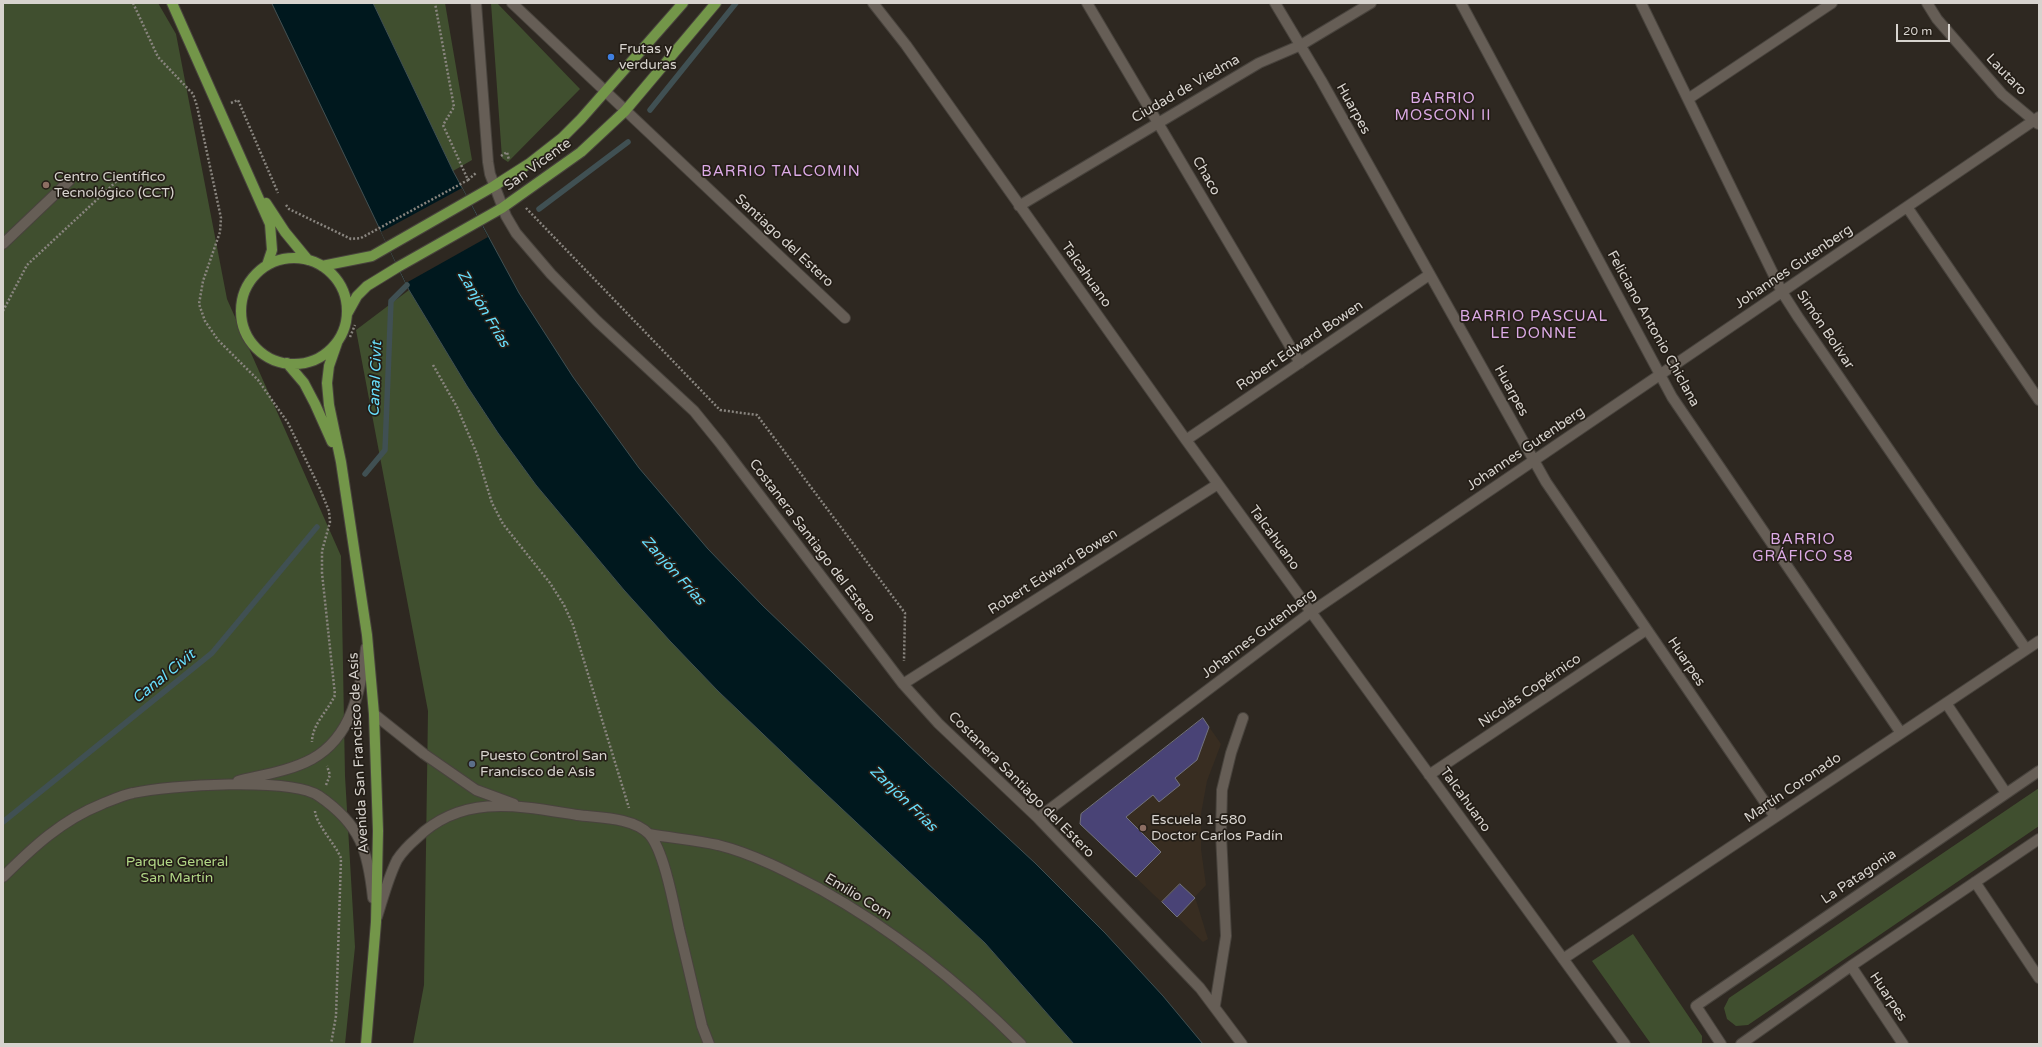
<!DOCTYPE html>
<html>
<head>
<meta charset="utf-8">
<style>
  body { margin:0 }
  #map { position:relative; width:2042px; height:1047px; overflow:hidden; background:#2e2821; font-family:"Varela Round",sans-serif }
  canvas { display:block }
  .frame { position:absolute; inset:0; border:4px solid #d7d3ce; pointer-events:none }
  .scale { position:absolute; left:1896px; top:24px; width:54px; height:18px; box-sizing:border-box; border:2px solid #d7d3ce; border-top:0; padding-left:5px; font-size:12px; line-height:14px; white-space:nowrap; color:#d7d3ce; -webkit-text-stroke:3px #241e17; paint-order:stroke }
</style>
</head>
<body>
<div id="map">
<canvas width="2042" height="1047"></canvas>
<div class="frame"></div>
<div class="scale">20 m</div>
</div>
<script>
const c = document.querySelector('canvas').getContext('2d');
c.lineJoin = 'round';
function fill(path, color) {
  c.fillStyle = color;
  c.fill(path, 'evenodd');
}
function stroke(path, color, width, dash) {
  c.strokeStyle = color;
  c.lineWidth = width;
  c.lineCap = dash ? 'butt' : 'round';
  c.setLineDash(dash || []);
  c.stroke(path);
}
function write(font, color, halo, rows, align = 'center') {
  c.font = font + ' "Varela Round",sans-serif';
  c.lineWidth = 3.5;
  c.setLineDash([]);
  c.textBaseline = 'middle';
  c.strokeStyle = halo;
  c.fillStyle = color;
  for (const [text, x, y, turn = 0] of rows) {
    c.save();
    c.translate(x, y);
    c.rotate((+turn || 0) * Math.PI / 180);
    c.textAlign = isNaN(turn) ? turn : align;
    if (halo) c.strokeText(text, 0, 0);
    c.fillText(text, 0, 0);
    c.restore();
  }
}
const built = new Path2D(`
  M1203,718L1221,744L1207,781L1201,814V849L1206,885L1195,897L1208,939L1203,942L1080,824L1081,814Z`);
const green = new Path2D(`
  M3,3H158L176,34L227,299L341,556L345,776L355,947L345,1044H3Z
  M373,3H445L472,160L453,171Z
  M491,3H497L580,89L508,162L502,158Z
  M409,290L467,386L498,433L536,485L624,590L718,691L985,943L1074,1044H413L424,985L428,711L356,330Z
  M2039,788V826L1748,1025L1736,1026L1727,1019L1724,1008L1729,998Z
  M1633,934L1702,1036V1044H1651L1592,961Z`);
const water = new Path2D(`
  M272,3H373L453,171L519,293L573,377L639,468L708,549L763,606L926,762L1035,863L1105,933L1163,996L1203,1044H1074L985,943L808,777L718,691L670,641L624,590L536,485L498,433L467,386L409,290Z`);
const pier = new Path2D(`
  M462,188L488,237L406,283L381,232Z`);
const stream = new Path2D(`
  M650,110L736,3
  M539,209L628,142
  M365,474L385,450L391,301L407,285
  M3,822L212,653L317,527`);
const building = new Path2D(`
  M1203,718L1209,727L1197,760L1175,778L1180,785L1159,802L1153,795L1126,817L1161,852L1136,877L1080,824L1081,814Z
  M1180,884L1195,898L1177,917L1162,902Z`);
const path = new Path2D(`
  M133,3L158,57L193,94L197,106L221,218L220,232L203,281L199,304L205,321L218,340L258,380L288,423L320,489L329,511L330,522L322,551V573L335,695C328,711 312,724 312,742
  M231,103L238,100L278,193
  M501,156L507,152L509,160
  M468,180L476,173
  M286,205L289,209L351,239L361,238L468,180L443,125L454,107L435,3
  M526,208L720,410L757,415L905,613L904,661
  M3,311L27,265L120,178
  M350,337L355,325
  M433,365L457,407L477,454L492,503L503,524L550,583L564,605L573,625L629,808
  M326,785L330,775L327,766
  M315,811C316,824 335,844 341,858L336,1016L331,1044`);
const minor = new Path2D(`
  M476,3L488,162L490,174L506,216L516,233L551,274L597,321L694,411L720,443L903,684L938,723L1038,818L1200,988L1242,1044
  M512,3L845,318
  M873,3L906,45L1186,440L1625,1044
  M1087,3L1300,363
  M1275,3L1321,80L1546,482L1775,817
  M1461,3L1672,397L1901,733
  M1641,3L1782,292L1798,317L2026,649
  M1927,3L1937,19L2002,94L2038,124
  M1688,99L1832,3
  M1019,206L1259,63L1301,45L1371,3
  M1907,207L2039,400
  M3,244L69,181
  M1186,440L1429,275
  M903,684L1218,484
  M1946,703L2006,793
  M374,714L424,754L476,790L514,804
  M1429,775L1646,630
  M238,781C262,775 290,771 312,759C352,737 361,689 366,648
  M1038,818L1311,612L2039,117
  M649,834C671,838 695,840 718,845C754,854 788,872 820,889C895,931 961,984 1021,1044
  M3,877C33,847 62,820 102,804C112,800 123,795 133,793C168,785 291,777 319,796C361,825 368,851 373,898
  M1975,882L2039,978
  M377,917C383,898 388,878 397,860C402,852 410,844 417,838C463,793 520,806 577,815C599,818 632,817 649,834C664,850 674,906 679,929C687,961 694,993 702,1026L709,1044
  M1563,959L2039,641
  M1851,966L1903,1044
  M1215,1005L1226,936L1221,834L1222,790L1231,753L1243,718
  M1721,1044L1696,1006L2039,771
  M1741,1044L1851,966L2039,839`);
const major = new Path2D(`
  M172,3L270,224L272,250L267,265
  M266,203L285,232L308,260
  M241 311a53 53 0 1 1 106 0a53 53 0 1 1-106 0Z
  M322,266L372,256L494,186L530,163L562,138L581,119L683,3
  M347,314L357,296L367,286L398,267L502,208L581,152L625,111L716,3
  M337,343L329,366L327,383L329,405L341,462L367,635L374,714L378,831L376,922L366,1044
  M287,363L304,383L315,404L332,442`);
const markers = [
  [611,57,4,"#3f7fe0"],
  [46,185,4,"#8d6e63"],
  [472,764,4,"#5c6f8a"],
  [1143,828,4,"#8d6e63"]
];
const poiNames = [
  ["Frutas y",619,49],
  ["verduras",619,65],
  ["Centro Científico",54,177],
  ["Tecnológico (CCT)",54,193],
  ["Puesto Control San",480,756],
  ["Francisco de Asis",480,772],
  ["Escuela 1-580",1151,820],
  ["Doctor Carlos Padín",1151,836]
];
const streetNames = [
  ["Lautaro",2006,75,46],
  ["Ciudad de Viedma",1186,89,-30],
  ["Huarpes",1353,109,61],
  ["San Vicente",538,165,-36],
  ["Chaco",1206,176,60],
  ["Santiago del Estero",784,241,43],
  ["Johannes Gutenberg",1794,267,-34],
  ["Talcahuano",1086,275,55],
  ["Feliciano Antonio Chiclana",1653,329,61],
  ["Simón Bolívar",1825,330,56],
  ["Robert Edward Bowen",1300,346,-34],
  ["Huarpes",1511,391,61],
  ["Johannes Gutenberg",1526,449,-34],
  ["Talcahuano",1274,538,54],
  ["Costanera Santiago del Estero",812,541,53],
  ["Robert Edward Bowen",1053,572,-32],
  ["Johannes Gutenberg",1259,634,-37],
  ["Huarpes",1686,662,56],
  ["Nicolás Copérnico",1530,691,-34],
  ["Avenida San Francisco de Asís",359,753,-93],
  ["Costanera Santiago del Estero",1021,785,45],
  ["Martín Coronado",1793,788,-34],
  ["Talcahuano",1465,800,54],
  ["La Patagonia",1859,877,-34],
  ["Emilio Com",858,897,31],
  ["Huarpes",1888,997,56]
];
const parkNames = [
  ["Parque General",177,862],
  ["San Martín",177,878]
];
const neighbourhoodNames = [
  ["BARRIO",1443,99],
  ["MOSCONI II",1443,116],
  ["BARRIO TALCOMIN",781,172],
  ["BARRIO PASCUAL",1534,317],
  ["LE DONNE",1534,334],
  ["BARRIO",1803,540],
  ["GRÁFICO S8",1803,557]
];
const waterNames = [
  ["Zanjón Frías",483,309,59],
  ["Canal Civit",376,379,-88],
  ["Zanjón Frías",673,571,48],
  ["Canal Civit",164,677,-39],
  ["Zanjón Frías",903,799,44]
];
fill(built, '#382d21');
fill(green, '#404f2f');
fill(water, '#00181e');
stroke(water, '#405053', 1);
fill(pier, '#2e2821');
stroke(stream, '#405053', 5.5);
fill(building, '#494376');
stroke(building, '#73737e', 1);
stroke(minor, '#48433d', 12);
stroke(major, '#48433d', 12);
stroke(path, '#89857f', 2.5, [2, 2]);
stroke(minor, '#665e56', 10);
stroke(major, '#739649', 10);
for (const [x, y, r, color] of markers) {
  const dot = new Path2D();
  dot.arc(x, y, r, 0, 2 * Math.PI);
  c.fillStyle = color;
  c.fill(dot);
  stroke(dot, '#241e17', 1.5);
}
write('14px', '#d7d3ce', '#241e17', poiNames, 'left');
write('14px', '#d7d3ce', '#241e17', streetNames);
write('14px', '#b1d786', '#241e17', parkNames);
c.letterSpacing = '1px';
write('15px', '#dcaae6', '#241e17', neighbourhoodNames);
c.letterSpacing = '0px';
write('italic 15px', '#68dffd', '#241e17', waterNames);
</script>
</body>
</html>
